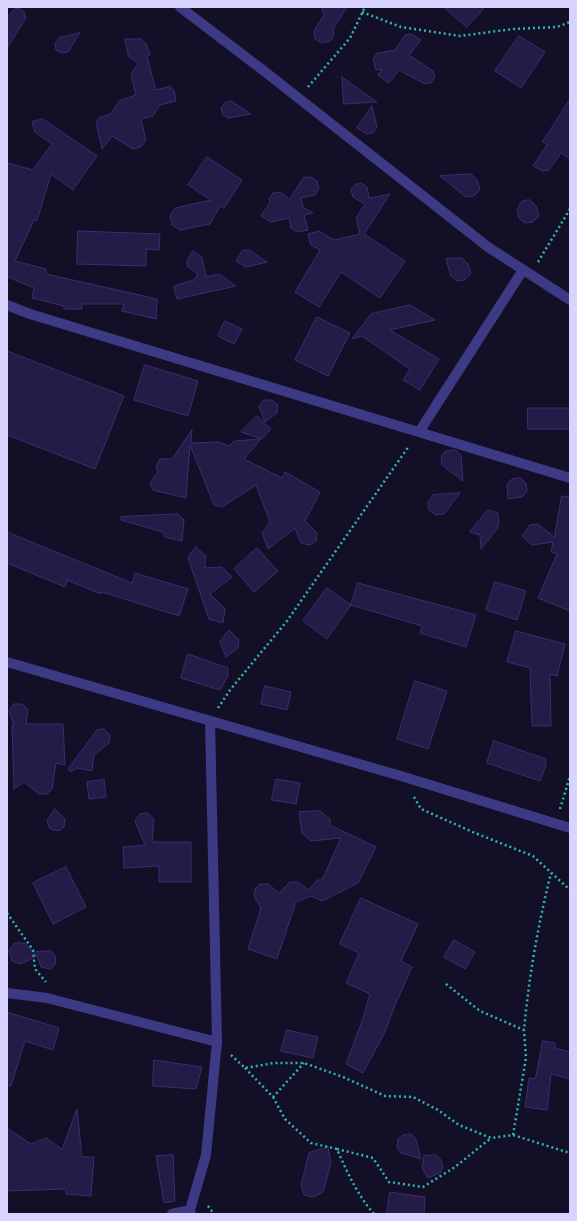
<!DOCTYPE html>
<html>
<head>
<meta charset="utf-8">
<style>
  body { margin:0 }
  #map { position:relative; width:577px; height:1221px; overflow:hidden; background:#130f26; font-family:"Fira Sans",sans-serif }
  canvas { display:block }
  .frame { position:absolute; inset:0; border:8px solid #d9d4ff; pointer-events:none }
</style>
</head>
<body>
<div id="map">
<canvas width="577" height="1221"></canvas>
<div class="frame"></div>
</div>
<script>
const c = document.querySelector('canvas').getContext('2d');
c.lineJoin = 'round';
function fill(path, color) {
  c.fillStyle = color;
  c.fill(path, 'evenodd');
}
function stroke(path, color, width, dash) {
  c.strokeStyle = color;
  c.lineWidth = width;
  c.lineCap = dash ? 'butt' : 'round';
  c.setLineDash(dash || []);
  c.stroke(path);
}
const building = new Path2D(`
  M322,7H347L333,29L334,35L330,41L322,43L315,39L314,31L324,15Z
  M444,7H485L467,27Z
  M19,8L24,12L26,18L7,48V18L13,10Z
  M80,33L68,52L62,53L56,50L55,44L59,38Z
  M411,34L421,40L409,55L433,71L435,77L431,83L425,84L399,70L389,83L378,75L382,69L376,70L373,59L377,53L395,50L405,35Z
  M519,36L545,52L521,88L495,71Z
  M125,39H141L146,44L150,54L147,57L156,90L171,86L170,88L174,90L176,101L160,105L153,116L141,119L146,140L141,147L133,149L112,136L102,149L96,122L100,117L111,114L119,101L136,95L131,74L138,63L129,57Z
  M342,77L377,102L344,104Z
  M570,99V159L561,153L549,170L543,171L533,166L547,145L543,142Z
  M231,101L251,114L228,118L223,115L221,108L225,103Z
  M372,106L377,127L373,133L367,134L357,128Z
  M43,119L97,156L73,190L51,174L37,221L34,220L15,261L46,269V274L157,299L156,319L122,311L124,304H82V309H64V306L32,298L34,288L8,277L7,280V163L33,170L52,144L35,132L32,122Z
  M207,157L242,180L224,208L220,206L210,224L180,230L172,225L170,216L175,208L211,200L188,185Z
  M471,174L477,180L480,190L474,196L466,197L440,176Z
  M311,177L317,181L319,188L315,195L301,198L303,207L313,213L304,215L308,230L297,232L291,228L289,218L271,222L261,216L270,202L269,199L273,193L279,192L290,199L303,178Z
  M361,183L367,187L369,198L390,194L364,234L405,261L380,298L341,272L319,307L295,292L320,250L311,245L308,234L319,231L334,240L360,234L356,218L365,204L353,197L351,190L355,185Z
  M530,200L536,206L539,216L533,222L525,223L519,218L517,210L522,201Z
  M78,231L160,234L159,250L146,249V266L77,264Z
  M249,250L267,262L246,267L236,261L242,251Z
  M193,251L202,257L206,277L219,274L236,286L177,299L174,286L194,280L198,274L188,267L187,261Z
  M462,258L468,264L471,274L464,280L457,281L451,276L446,259Z
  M410,305L435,320L390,330L439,359L420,390L403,380L410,369L362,336L352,339L371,314Z
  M317,317L350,333L328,376L295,360Z
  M225,321L242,329L234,344L218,336Z
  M7,351L124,396L95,469L7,435Z
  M145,365L198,381L188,416L134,400Z
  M264,400H272L278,405L277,413L265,422L259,407Z
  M528,408H570V429H528Z
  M257,416L271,429L262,439L241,432Z
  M192,430L191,443L219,442L229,446L234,441L261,439L244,459L282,478L285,472L320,492L305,521L317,533L316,541L310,545L301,543L295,528L268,549L262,533L270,522L256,485L222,507L214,505L190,445L186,498L153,490L150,483L158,472L156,467L160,459H172Z
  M455,450L461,455L463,481L442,465L441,457L446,451Z
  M520,478L526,483L527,491L522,497L508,499L507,485L512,479Z
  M460,493L444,514L436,515L429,510L428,502L433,495Z
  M562,496L570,497V611L538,598L557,554L551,552L553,542L532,545L522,536L530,525L538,524L554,537Z
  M488,510L498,513L499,523L497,529L481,549L480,535L470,532Z
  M178,514L184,520L182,541L165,537L163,532L121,520V517Z
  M7,532L132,583L135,573L188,589L179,616L102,592L101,594L67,580L65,587L7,563Z
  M196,547L206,556L205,568L222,567L232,577L210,594L225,609L223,623L209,619L188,558Z
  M257,548L278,571L254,592L234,569Z
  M495,582L526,591L517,620L486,610Z
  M358,583L476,615L466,647L420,633L422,626L351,605Z
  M327,588L351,605L327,639L303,621Z
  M229,630L239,640L238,648L226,657L220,642Z
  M516,631L565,644L557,676L550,674L551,726H532L530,668L507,662Z
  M188,654L228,668V676L220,690L181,678Z
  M415,681L447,691L428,749L397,739Z
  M265,686L291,692L287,710L261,704Z
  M14,704H22L28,710L26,724H63L65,765L56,763L52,789L47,794H39L24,782L14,789L12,725H14L9,711Z
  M104,729L110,735L109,743L94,755L92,771L77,768L71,772L68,769L97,730Z
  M494,741L546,759V765L540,781L487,763Z
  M276,779L300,783L296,804L272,800Z
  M104,780L106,797L89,799L87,782Z
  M55,809L65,819L64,827L59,831L50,829L47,821Z
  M320,811L330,819V825L376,847L358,883L322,901L311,896L296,902L277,959L248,949L261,908L254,896L255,889L260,884H268L279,893L290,882H297L309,890L317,880H322L341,838L311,841L302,833L299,812Z
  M148,813L154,819L152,842H191V882H159V866L124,868L123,847L145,845L135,821L140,814Z
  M66,867L86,907L53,924L33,883Z
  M361,898L418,924L401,961L412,967L395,1005L385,1032L363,1073L346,1064L362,1021L370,994L346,983L359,953L340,944Z
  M454,940L475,952L465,969L444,957Z
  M15,943H25L37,956L21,964L12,961L9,951Z
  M51,951L56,957L55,965L50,969L41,967L36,952Z
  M7,1012L59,1028L53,1050L25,1041L11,1086H7Z
  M287,1030L318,1037L313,1058L281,1051Z
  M543,1041L555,1043V1048L570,1052V1079L551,1074L547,1110L525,1107L529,1078L535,1079Z
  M154,1060L202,1067L196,1089L153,1086Z
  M77,1109L82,1157H94L91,1196L66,1194V1189L7,1191V1128L31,1144L46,1138L62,1149Z
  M411,1134L416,1139L421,1159L401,1153L397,1147L398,1139L403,1135Z
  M328,1147L331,1163L323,1192L314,1197L304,1195L301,1185L309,1153Z
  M173,1155L175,1201L164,1203L156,1156Z
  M436,1155L441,1160L443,1167L440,1173L428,1178L422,1168L424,1156Z
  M390,1192L425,1197L424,1214H387Z`);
const path = new Path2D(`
  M362,12L401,27L460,36L513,29L557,27L570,22
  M308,87L350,38L365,7
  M538,262L570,209
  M218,708L230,690L287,621L409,446
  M414,797L421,809L475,833L533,856L570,890
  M560,809L570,776
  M7,913L33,950L35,969L46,982
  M446,984L480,1011L524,1030C529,976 538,925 551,873
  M231,1055L245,1068L274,1063H304L343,1077L385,1096L413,1097L438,1110L459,1125L491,1138L513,1135L570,1153
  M245,1068L273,1097L304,1063
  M273,1097L285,1119L311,1143L337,1149C347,1172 358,1196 374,1214
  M513,1135L526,1058L524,1030
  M337,1149L373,1158L389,1182L423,1187L455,1167L491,1138
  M208,1206L214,1214`);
const minor = new Path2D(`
  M180,7L264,71L488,247L570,300
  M7,305L30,314L570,478
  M419,432L523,270
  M7,662L401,776L570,828
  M7,993L47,998L217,1042
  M172,1214L190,1210
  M191,1214L190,1210L206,1155L217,1042L210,721`);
fill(building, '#241b47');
stroke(building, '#3b2d73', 1);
stroke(path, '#2fb8b0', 2.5, [2, 3]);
stroke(minor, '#3d3a85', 10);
</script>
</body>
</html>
